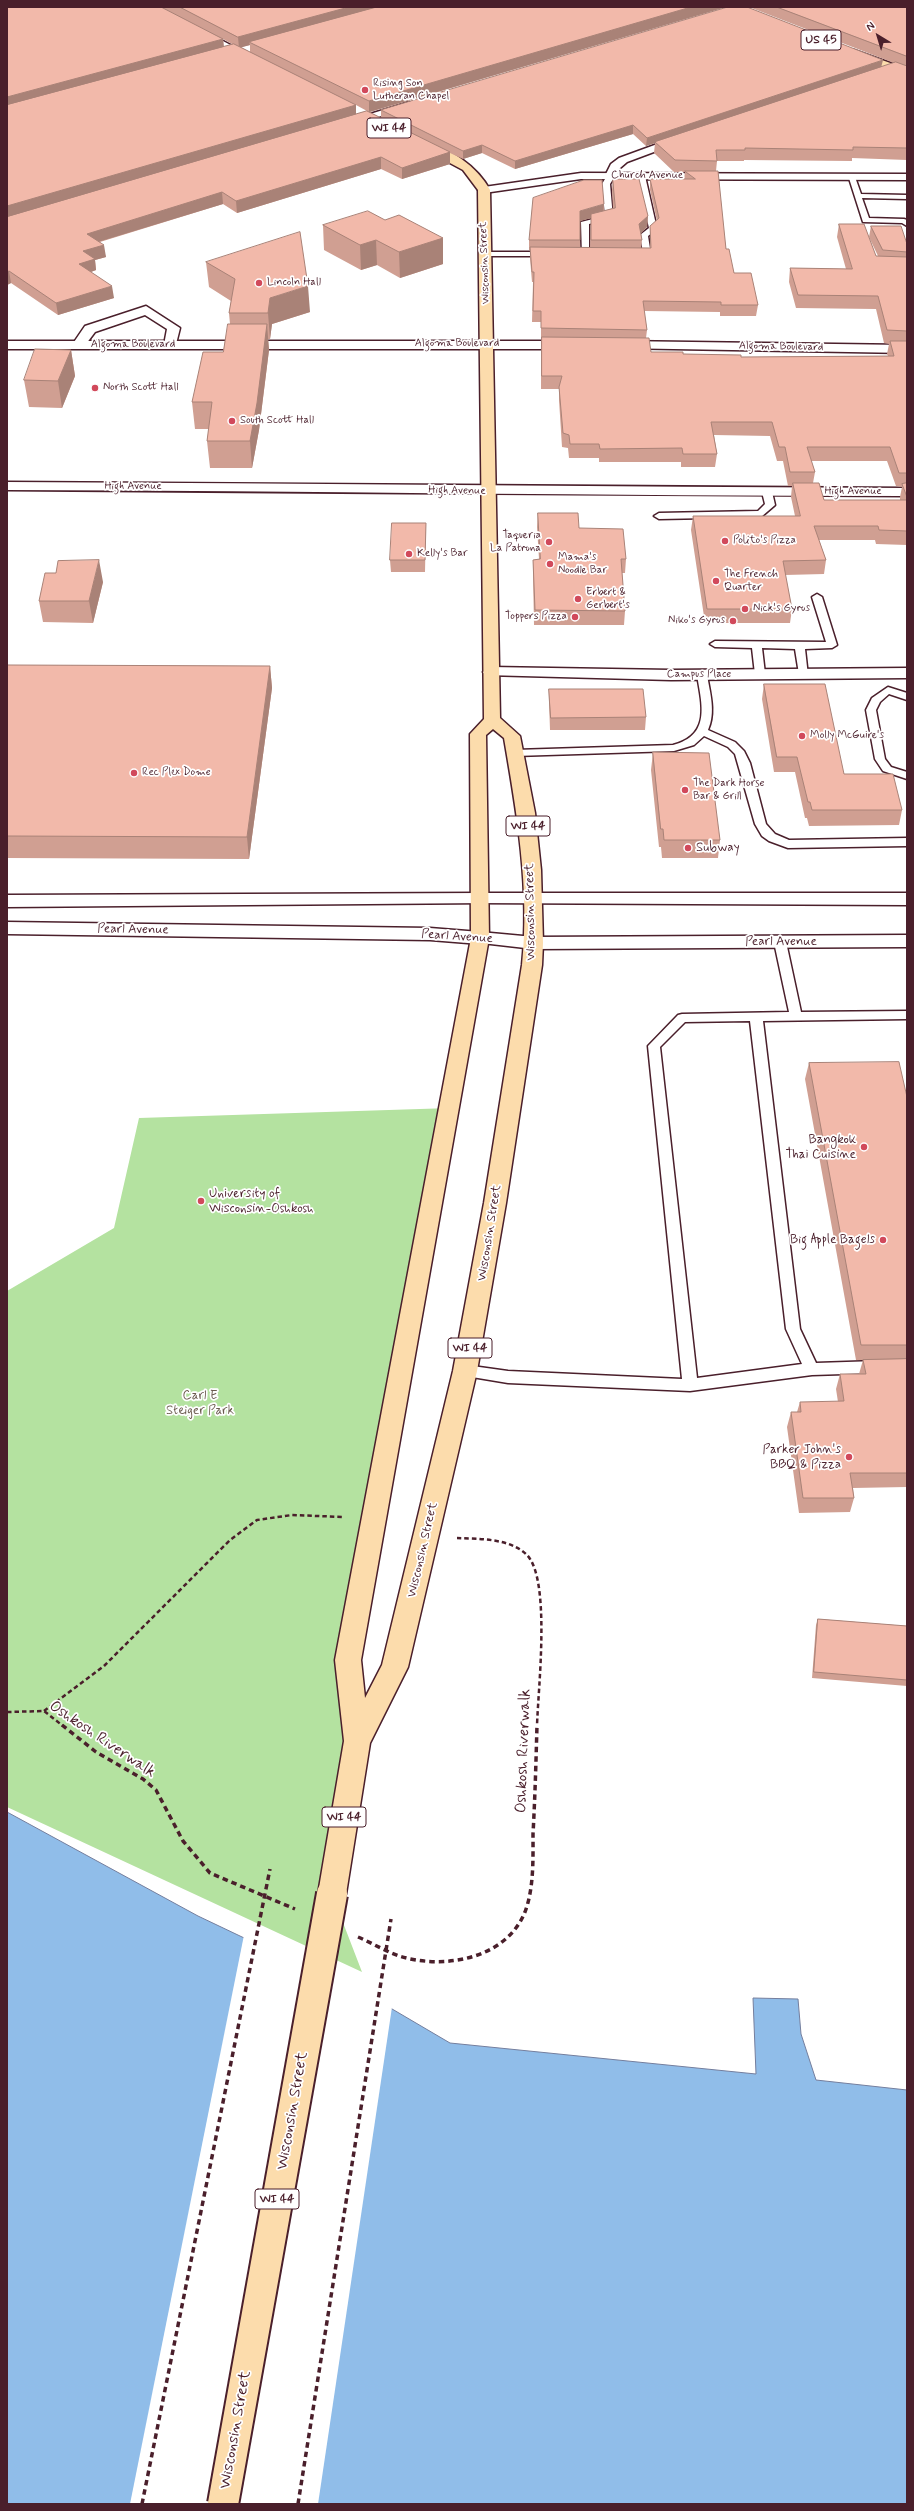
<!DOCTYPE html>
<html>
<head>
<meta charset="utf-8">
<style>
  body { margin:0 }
  #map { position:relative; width:914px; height:2511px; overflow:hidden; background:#fff; font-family:Mynerve,sans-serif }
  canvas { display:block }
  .frame { position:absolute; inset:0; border:8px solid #4a1f2b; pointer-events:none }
  .north { position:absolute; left:858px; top:16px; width:40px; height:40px; -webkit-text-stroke:3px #fff; paint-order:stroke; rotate:322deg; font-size:11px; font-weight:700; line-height:16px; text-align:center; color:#4a1f2b }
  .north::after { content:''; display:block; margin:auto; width:14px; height:18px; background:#4a1f2b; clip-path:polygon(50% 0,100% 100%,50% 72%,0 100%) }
</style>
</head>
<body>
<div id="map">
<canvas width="914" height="2511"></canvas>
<div class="frame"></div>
<div class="north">N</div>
</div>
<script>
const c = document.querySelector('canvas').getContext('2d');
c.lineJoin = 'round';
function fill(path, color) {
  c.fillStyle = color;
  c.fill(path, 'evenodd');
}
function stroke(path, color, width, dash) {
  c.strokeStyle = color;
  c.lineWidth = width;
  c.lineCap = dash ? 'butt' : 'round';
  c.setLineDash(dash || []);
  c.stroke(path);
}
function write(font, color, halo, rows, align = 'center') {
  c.font = font + ' Mynerve,sans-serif';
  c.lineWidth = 3.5;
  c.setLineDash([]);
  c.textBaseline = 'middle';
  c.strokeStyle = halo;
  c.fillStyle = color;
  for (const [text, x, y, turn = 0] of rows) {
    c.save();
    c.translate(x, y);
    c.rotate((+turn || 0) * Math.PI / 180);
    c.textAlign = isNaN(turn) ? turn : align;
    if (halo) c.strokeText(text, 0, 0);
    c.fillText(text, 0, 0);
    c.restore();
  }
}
const green = new Path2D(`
  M451,1108L348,1660L357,1741L332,1894L362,1972L7,1807V1291L114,1228L139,1118Z`);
const water = new Path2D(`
  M7,1812L198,1916L387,2006L450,2043L756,2074L753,1998L798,1999L801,2034L816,2080L907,2090V2504H7Z`);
const pier = new Path2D(`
  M244,1935L392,2007L318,2504H130Z`);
const pathFar1 = new Path2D(`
  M457,1538C479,1539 510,1538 527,1555C551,1580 538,1689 537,1726
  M44,1711L104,1666L230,1540L257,1520L292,1515L343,1517
  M7,1712L44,1711L63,1726`);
const path = new Path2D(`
  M62,1725L96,1752L143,1779L156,1790L183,1841L210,1873L295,1909
  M358,1937C372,1943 385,1951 399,1956C444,1970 506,1959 525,1912C534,1888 533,1859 533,1834C535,1798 536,1761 537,1725`);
const lane = new Path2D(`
  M608,174L615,176L610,184L613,218L589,224V254L582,256L581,222L605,216L602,184Z
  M641,174L645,176L657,229L648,236L651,255L647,257L632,255L643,253L640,235L649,228L637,176Z
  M848,175L855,177L861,194L907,195V199L862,198L869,218L904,219L907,220V226L902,223L863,222Z
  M486,252H549L553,254L549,256H483L482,254Z
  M767,489L772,492L775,505L761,517L659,519L654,516L659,513L758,511L765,504L762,492Z
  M817,594L822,597L837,645L832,648L805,649L808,676H800L799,674L795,649L762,648L765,674L760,677L755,674L752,648L715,647L710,644L715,641L826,642L812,597Z
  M702,672L707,675C710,693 716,712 708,730L735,742L744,751L750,763L766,824L775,834L789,840L907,838V846L788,848L769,841L762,836L755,824L735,754L728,747L704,736L694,745L674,751L515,756L510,753L515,750L673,745C711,735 702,705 697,675Z
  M888,687L907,693V700L889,694L880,702L876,710L885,759L891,767L907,772V779L883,771L875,759L866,710L872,698Z
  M780,938L786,942L801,1012L907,1011V1019L763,1021L800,1329L816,1363L907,1360V1372L812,1375L690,1391L508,1383L460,1375L458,1371L460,1367L465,1365L508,1371L682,1379L648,1046L678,1015L682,1014L789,1012L774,942ZM750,1021L786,1329L802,1364L697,1378L660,1047L685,1022Z`);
const street = new Path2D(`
  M409,102L414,105L413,107L346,126L341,123Z
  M682,135L686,136V140L627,162L620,168L615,178L611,179L605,176L611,164L619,158Z
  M146,306L180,328L175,348H165L164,345L167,329L145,315L95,332L83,348H73L72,345L85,326Z
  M491,667L671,670L907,668V678L671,680L485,675L483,672Z
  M481,893L488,895L490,899L488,903L7,907V895Z
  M7,922L430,928L480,932L487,934L489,938L487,942L480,944L430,940L7,934Z`);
const secondary = new Path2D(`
  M146,7H158L242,51L233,53Z
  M581,173L907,174V180L581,179L484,193L478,190L484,187Z
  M7,341H572L578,345L572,349H7Z
  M620,341L907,345V353L615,348L614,345L615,342Z
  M7,482C307,483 607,487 907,488V496C607,496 307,491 7,490Z
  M481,893H907V905L474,903L472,899L474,895Z
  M480,932L534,937L907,935V947L534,949L473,942L471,938L473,934Z`);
const primary = new Path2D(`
  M854,50L907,69V76L850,55V51Z
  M424,142C450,148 477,166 490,190L500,718L520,736L535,813L541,870L543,943L542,965L506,1203L477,1371L408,1667L370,1743L346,1894L342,1904L332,1908L322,1904L318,1894L344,1741L335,1660L471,938L470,734L484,719L478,190L463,170L420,147L418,145ZM493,729L504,738C517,813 530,889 522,965L484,1203L453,1371L382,1665L365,1698L361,1660L489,938L486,735Z`);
const pathBridge = new Path2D(`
  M142,2504L270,1869
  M298,2504L391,1919`);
const primaryBridge = new Path2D(`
  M223,2504L332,1894`);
const wall = new Path2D(`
  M7,7H726L370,112L381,118V110L882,67L894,63L749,7H907V160L852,158V161L744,160V161H717L716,171L726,249L734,273L758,305L756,316H720V312L644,311L647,330L646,338L651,352L741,357L888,356L887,354L889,344L884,343L876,309L796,308L789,282L790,268L846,269L837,237L839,224L876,256H878L869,237L871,226L907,244V545L876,544L875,540H819L826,560L824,574L785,575L792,609L790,623H705L691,530L693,516H795L791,497L792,486H788L783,461H777L770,436L714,435L717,454L715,467H681V462H599V458H569L568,448L562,447L559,400V389H541V322H532L533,282H532L530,258V250H529V240L604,204V211L613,208L612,190L613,179L648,216L647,227L641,233L642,240L641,248H650V226L657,221L650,190V179H684L685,172H674L654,153L655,143L646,146L633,134L515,169L482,153L463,159L450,153V164L402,179L381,169L237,213L223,204L100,242L106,257L95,260L96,270L91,272L114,298L58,315L11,283L7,285ZM223,39L232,44L224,47ZM250,45V52L241,47ZM356,105L367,111L356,114ZM591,218L590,248H580V221ZM811,461H887L896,486L902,487L900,497V500H824L813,483L815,472Z
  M385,220L443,238V264L400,278L377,265L361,270L324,250L323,225Z
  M206,262L310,312L272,324L270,339H268L269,350L259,430L252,468H210L207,441L209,429H195L192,402L223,352L230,324L229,313L231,301L209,287Z
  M71,350L75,376L62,408L29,407L24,380Z
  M538,513L579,528L626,559L625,573H622L625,611L624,625H534L533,574V560L539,559L537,527Z
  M426,523L425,572H391L390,560Z
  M56,573L103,582L93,623L43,622L39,601Z
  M7,665L270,666L272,688L249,859L7,858Z
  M764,684L844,774L902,810L899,825L809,826L807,818H805L795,772H774L762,699Z
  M549,689L646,717L645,730H550L549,701Z
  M653,752L720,840L718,858H662L661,847H659L651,770Z
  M809,1063L907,1097V1487L853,1488L854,1498L850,1512L799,1513L787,1427L791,1412H797L800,1402H838L836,1389L840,1374H859L863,1360H856L805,1079Z
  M818,1619L907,1626V1686L812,1678L816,1625Z`);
const shadedWall = new Path2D(`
  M349,7H387L249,42L250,45L239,48L238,37Z
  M691,7H726L369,112V101Z
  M223,39L224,50L7,108V97Z
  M883,60L881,68L655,142V143L646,146L647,138Z
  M356,105V116L7,218V206Z
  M633,125V134L515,169V161Z
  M482,145V153L463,159V151Z
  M450,152V164L402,179V168Z
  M381,157V169L237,213L236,201Z
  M222,192L223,204L88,245L87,234Z
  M604,204L603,215L580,221V211Z
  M648,216L647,227L639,235V224Z
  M443,238V264L400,278L399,252Z
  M376,240L377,265L361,270L360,245Z
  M104,245L106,257L95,260L96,270L80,276L79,264L83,251Z
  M9,271L11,283L7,285V272Z
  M112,286L114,298L58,315L56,303Z
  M308,286L310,312L272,324L270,339L268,313L270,298Z
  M267,324L269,350L259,430L252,468L250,441Z
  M71,350L75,376L62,408L58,381Z
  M99,560L103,582L93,623L89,601Z
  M270,666L272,688L249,859L247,837Z`);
const building = new Path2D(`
  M7,7H161L223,39L7,97Z
  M180,7H349L238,37Z
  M377,7H691L369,101L249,42Z
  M728,7H747L883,60L647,138L633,125L515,161L482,145L463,151L381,110Z
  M777,7H907V56Z
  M234,44L356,105L7,206V105Z
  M896,62L907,66V148L853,147V150L745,148V150H716L717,161L675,160L655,142Z
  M367,111L450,152L402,168L381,157L236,201L222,192L87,234L104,245L83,251L95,259L79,264L112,286L56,303L9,271L7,272V217Z
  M685,171H718L726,249H729L734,273H751L758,305H721V302L643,301L647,330L541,328V311H533L534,272H532L530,247L651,248L650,226L659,218L650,179H695Z
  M613,179H639L648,216L639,224L642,240H591V214L615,208Z
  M584,180H602L604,204L580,211V240H529L533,198Z
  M368,211L385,220L399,215L443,238L399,252L376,240L360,245L323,225Z
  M839,224H864L876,256L907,257V331L887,330L878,296L798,295L790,268L852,269Z
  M871,226H901L907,244V252L883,250Z
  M300,232L308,286L270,298L268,313H229L235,279L206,262Z
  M228,324H267L257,403L250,441H207L212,402H192L203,352H223Z
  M542,337L649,338L651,352H683V354L741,355V357L894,356L890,341H907V473H899L890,447H807L815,472H790L785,447H779L772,422H711L717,454H683L682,448L600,449L599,444H570L569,435L563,433L559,387L562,376H542Z
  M35,349L71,350L58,381L24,380Z
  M793,483H819L824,500H907V531L879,530L878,526H814L826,560L783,561L792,609H707L693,516H800Z
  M907,483V497L902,484Z
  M538,513H578L579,528L623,529L626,559H621L625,611L535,610L533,560L540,559Z
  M392,523H426L425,560H390Z
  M99,560L89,601H39L45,573H56L58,561Z
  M7,665L270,666L247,837L7,836Z
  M764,684H825L844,774H893L902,810H812L810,802H808L797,757H777Z
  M549,689H643L646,717L551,718Z
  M653,752L709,753L720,840H664L663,829H661Z
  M899,1062L907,1097V1345H861L809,1063Z
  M907,1359V1473H850L854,1498H803L791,1412H801L800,1402L844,1401L840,1374H866L863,1360Z
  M818,1619L907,1626V1680L814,1672Z`);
const markers = [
  [365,90,4,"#d1495b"],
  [259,283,4,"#d1495b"],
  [95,388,4,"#d1495b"],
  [232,421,4,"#d1495b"],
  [725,541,4,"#d1495b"],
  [549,542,4,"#d1495b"],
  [409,554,4,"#d1495b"],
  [550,564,4,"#d1495b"],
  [716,581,4,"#d1495b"],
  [578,599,4,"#d1495b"],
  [745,609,4,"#d1495b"],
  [575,617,4,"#d1495b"],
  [733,621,4,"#d1495b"],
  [802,736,4,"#d1495b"],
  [134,773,4,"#d1495b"],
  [685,790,4,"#d1495b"],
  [688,848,4,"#d1495b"],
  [864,1147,4,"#d1495b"],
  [201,1201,4,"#d1495b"],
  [883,1240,4,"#d1495b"],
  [849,1457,4,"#d1495b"]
];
const farPoinames = [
  ["Rising Son",373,84],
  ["Lutheran Chapel",373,97],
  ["Lincoln Hall",267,283],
  ["North Scott Hall",103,388],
  ["South Scott Hall",240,421],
  ["Taqueria",541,536,"right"],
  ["La Patrona",541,549,"right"],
  ["Polito's Pizza",733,541],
  ["Kelly's Bar",417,554],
  ["Mama's",558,558],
  ["Noodle Bar",558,571],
  ["The French",724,575],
  ["Quarter",724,588],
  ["Erbert &",586,593],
  ["Gerbert's",586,606],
  ["Nick's Gyros",753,609],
  ["Toppers Pizza",567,617,"right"],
  ["Niko's Gyros",725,621,"right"],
  ["Molly McGuire's",810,736],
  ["Rec Plex Dome",142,773],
  ["The Dark Horse",693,784],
  ["Bar & Grill",693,797]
];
const farStreetnames = [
  ["Church Avenue",647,176],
  ["Wisconsin Street",485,263,-92],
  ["Algoma Boulevard",457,344],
  ["Algoma Boulevard",133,345],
  ["Algoma Boulevard",781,347,1],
  ["High Avenue",133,487],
  ["High Avenue",457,491,1],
  ["High Avenue",853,492],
  ["Campus Place",699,675]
];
const shields = [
  [821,40,40],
  [389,128,44],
  [528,826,44],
  [470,1348,44],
  [344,1817,44],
  [277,2199,44]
];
const shieldNames = [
  ["US 45",821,40],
  ["WI 44",389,128],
  ["WI 44",528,826],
  ["WI 44",470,1348],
  ["WI 44",344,1817],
  ["WI 44",277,2199]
];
const poiNames = [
  ["Subway",696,848,"left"],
  ["Bangkok",856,1140],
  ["Thai Cuisine",856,1155],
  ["University of",209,1194,"left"],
  ["Wisconsin-Oshkosh",209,1209,"left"],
  ["Big Apple Bagels",875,1240],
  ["Parker John's",841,1450],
  ["BBQ & Pizza",841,1465]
];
const streetNames = [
  ["Wisconsin Street",531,912,-91],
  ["Pearl Avenue",133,930,1],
  ["Pearl Avenue",457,937,4],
  ["Pearl Avenue",781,942],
  ["Wisconsin Street",490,1233,-81],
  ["Wisconsin Street",423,1550,-77]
];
const parkNames = [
  ["Carl E",200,1396],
  ["Steiger Park",200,1411]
];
const nearStreetnames = [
  ["Oshkosh Riverwalk",102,1740,34],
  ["Oshkosh Riverwalk",524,1751,-88],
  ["Wisconsin Street",293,2111,-80],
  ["Wisconsin Street",236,2430,-80]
];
fill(green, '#b4e2a0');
fill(water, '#90bde9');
stroke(water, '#747e9d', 1);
fill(pier, '#fff');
stroke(lane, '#4a1f2b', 3);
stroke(street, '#4a1f2b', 3);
stroke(secondary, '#4a1f2b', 3);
stroke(primary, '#4a1f2b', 3);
stroke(pathFar1, '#4a1f2b', 2.5, [4.5, 3]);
stroke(path, '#4a1f2b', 3.5, [5.5, 4]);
fill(lane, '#fff');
fill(street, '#fff');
fill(secondary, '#fff');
fill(primary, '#fcdcac');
stroke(primaryBridge, '#4a1f2b', 34, []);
stroke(pathBridge, '#4a1f2b', 3.5, [5.5, 4]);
stroke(primaryBridge, '#fcdcac', 30);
fill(wall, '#d09f92');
fill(shadedWall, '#a98277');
fill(building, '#f2b9aa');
stroke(building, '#a98277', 1);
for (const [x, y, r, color] of markers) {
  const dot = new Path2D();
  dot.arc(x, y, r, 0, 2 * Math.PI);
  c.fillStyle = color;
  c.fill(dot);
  stroke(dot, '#fff', 1.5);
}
write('11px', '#4a1f2b', '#fff', farPoinames, 'left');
write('11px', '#4a1f2b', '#fff', farStreetnames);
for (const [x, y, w] of shields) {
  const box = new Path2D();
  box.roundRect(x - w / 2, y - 10, w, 20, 3);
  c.fillStyle = '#fff';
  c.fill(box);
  stroke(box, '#4a1f2b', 1);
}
write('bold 12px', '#4a1f2b', null, shieldNames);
write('13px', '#4a1f2b', '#fff', poiNames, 'right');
write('13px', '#4a1f2b', '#fff', streetNames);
write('13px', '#6a5a4e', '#fff', parkNames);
write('16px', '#4a1f2b', '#fff', nearStreetnames);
</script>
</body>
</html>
